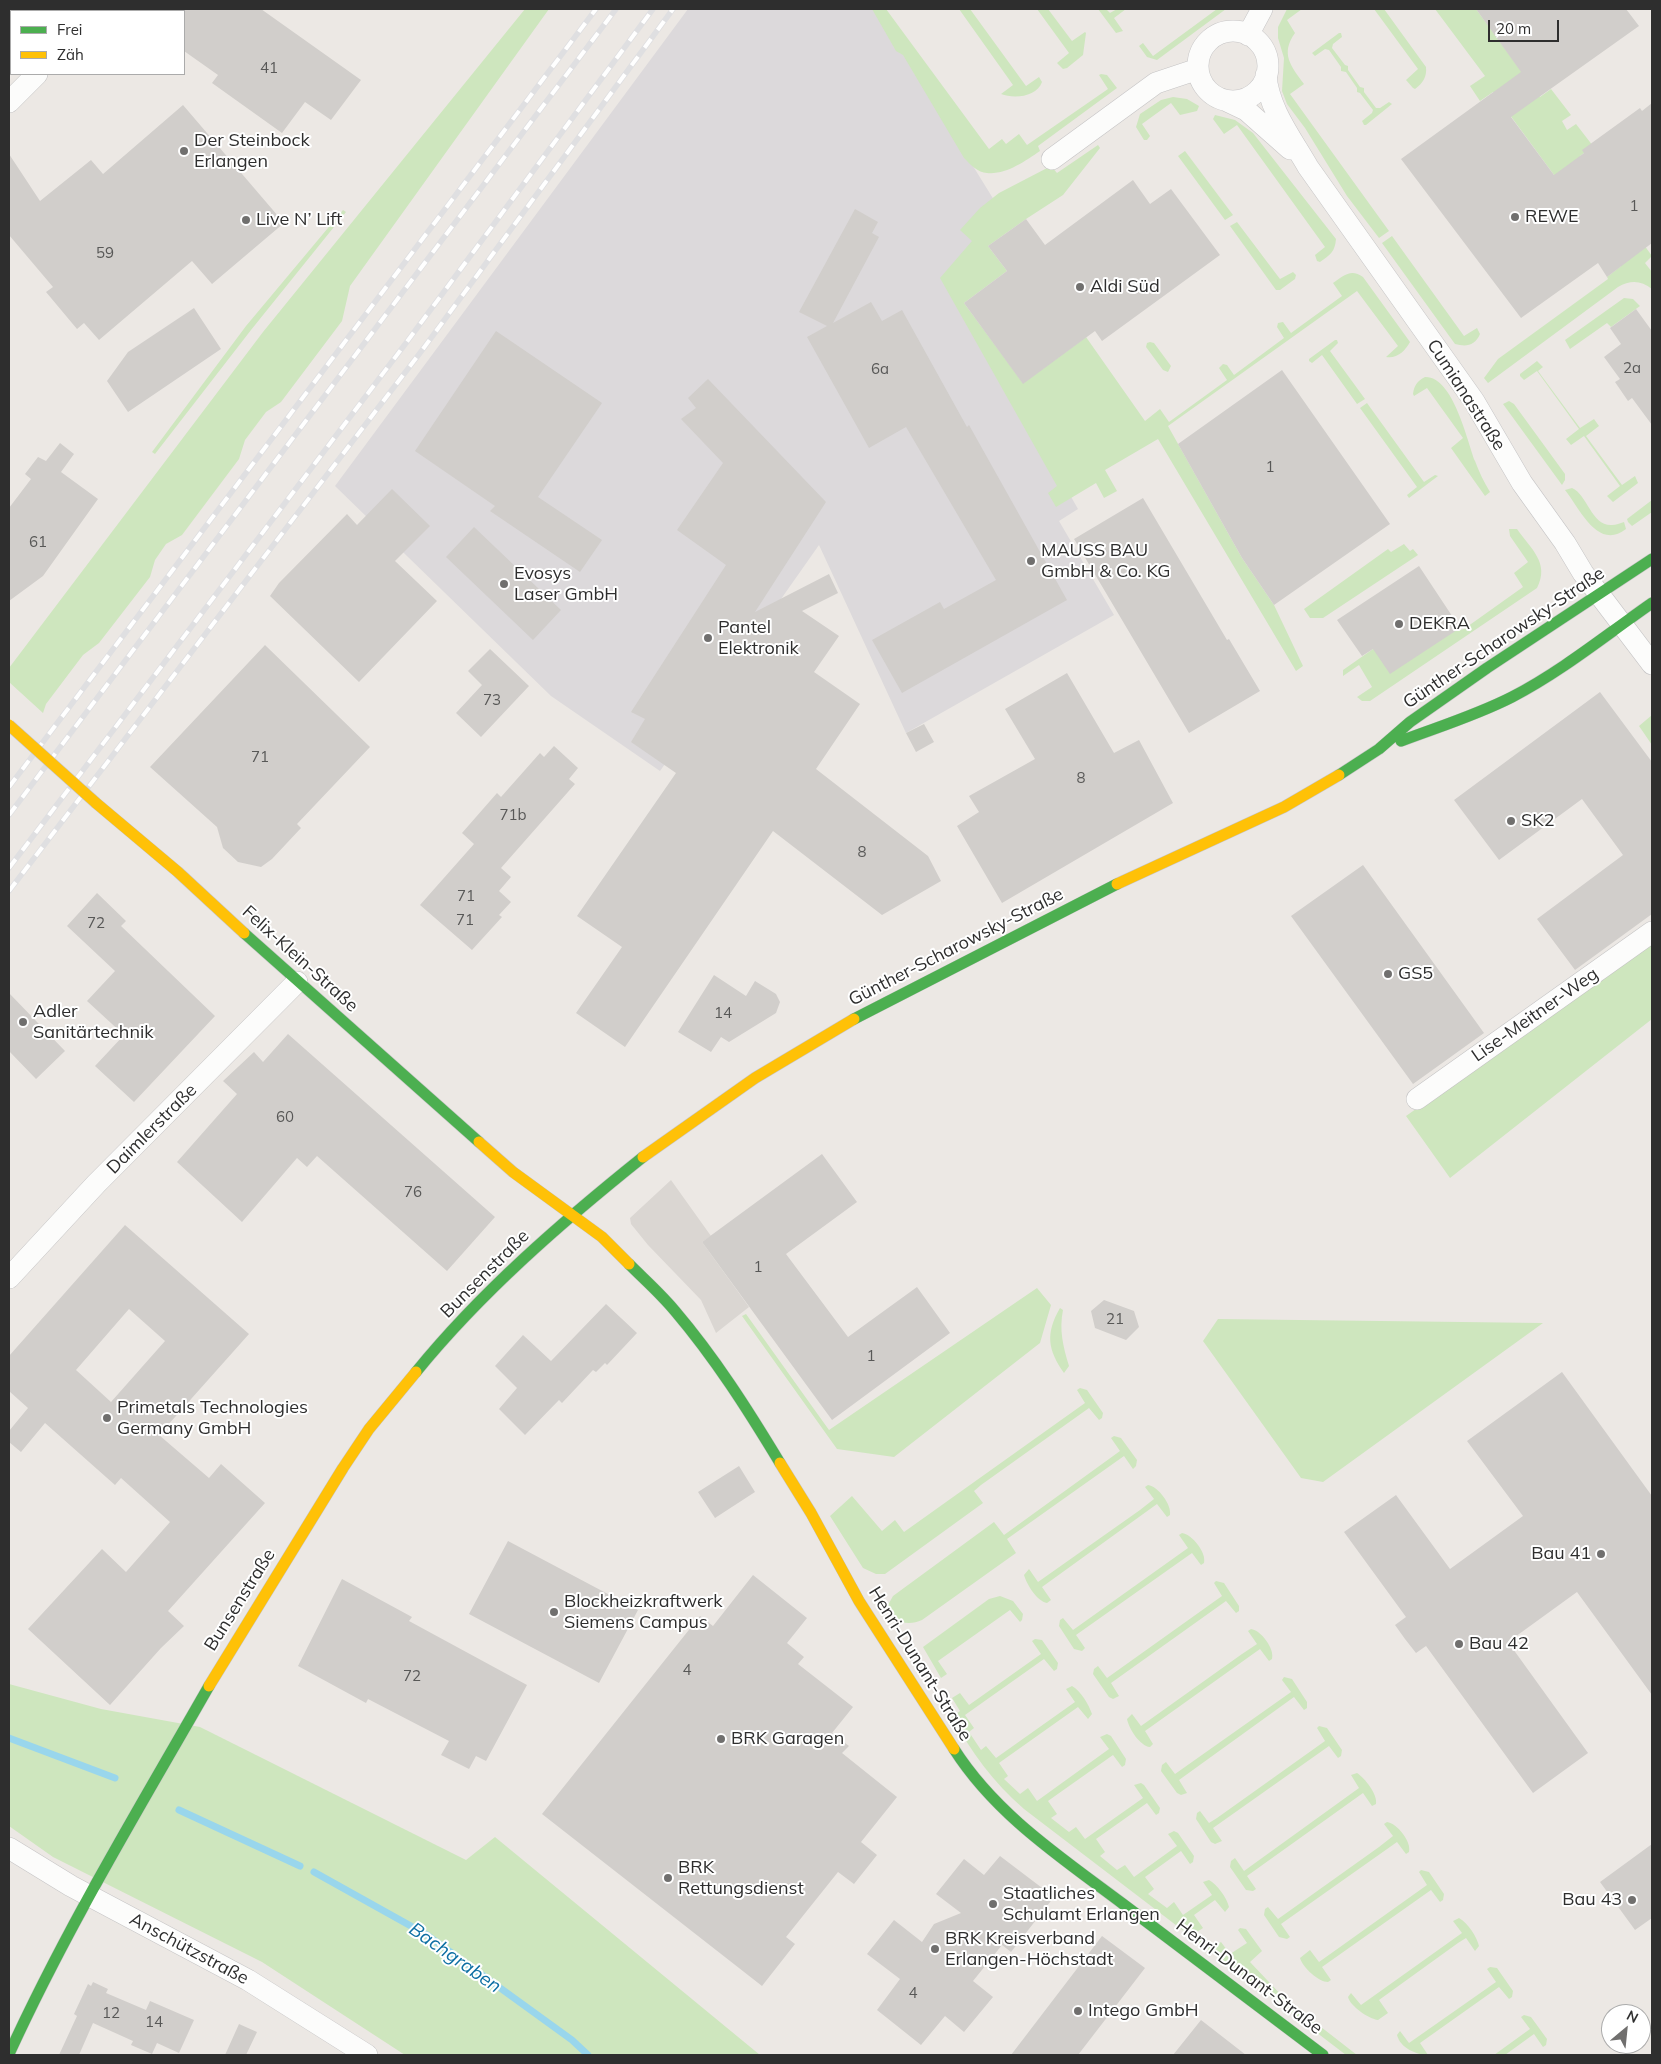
<!DOCTYPE html>
<html>
<head>
<meta charset="utf-8">
<style>
  body { margin:0 }
  #map { position:relative; width:1661px; height:2064px; overflow:hidden; background:#ece8e4; font-family:Mulish,sans-serif }
  canvas { display:block }
  .frame { position:absolute; inset:0; border:10px solid #2e2e2e; pointer-events:none }
  .legend { position:absolute; left:10px; top:10px; width:175px; height:65px; box-sizing:border-box; background:#fff; border:1px solid #ababab; margin:0; padding:6px 9px; list-style:none; font-size:15px; color:#2e2e2e }
  .legend li { display:flex; align-items:center; gap:10px; height:25px }
  .legend b { width:25px; border:1px solid #ababab }
  .north { position:absolute; left:1601px; top:2004px; width:50px; height:50px; box-sizing:border-box; background:#fff; border:1px solid #ababab; border-radius:50%; rotate:28deg; font-size:14px; font-weight:700; line-height:20px; text-align:center; color:#2e2e2e }
  .north::after { content:''; display:block; margin:auto; width:18px; height:22px; background:#706f6e; clip-path:polygon(50% 0,100% 100%,50% 72%,0 100%) }
  .scale { position:absolute; left:1488px; top:20px; width:71px; height:22px; box-sizing:border-box; border:2px solid #2e2e2e; border-top:0; padding-left:6px; font-size:15px; line-height:18px; white-space:nowrap; color:#2e2e2e; -webkit-text-stroke:4px #fff; paint-order:stroke }
</style>
</head>
<body>
<div id="map">
<canvas width="1661" height="2064"></canvas>
<div class="frame"></div>
<ul class="legend">
<li><b style="height:6px;background:#4caf50"></b>Frei</li>
<li><b style="height:6px;background:#ffc107"></b>Zäh</li>
</ul>
<div class="north">N</div>
<div class="scale">20 m</div>
</div>
<script>
const c = document.querySelector('canvas').getContext('2d');
c.lineJoin = 'round';
function fill(path, color) {
  c.fillStyle = color;
  c.fill(path, 'evenodd');
}
function stroke(path, color, width, dash) {
  c.strokeStyle = color;
  c.lineWidth = width;
  c.lineCap = dash ? 'butt' : 'round';
  c.setLineDash(dash || []);
  c.stroke(path);
}
function write(font, color, halo, rows, align = 'center') {
  c.font = font + ' Mulish,sans-serif';
  c.lineWidth = 4;
  c.setLineDash([]);
  c.textBaseline = 'middle';
  c.strokeStyle = halo;
  c.fillStyle = color;
  for (const [text, x, y, turn = 0] of rows) {
    c.save();
    c.translate(x, y);
    c.rotate((+turn || 0) * Math.PI / 180);
    c.textAlign = isNaN(turn) ? turn : align;
    if (halo) c.strokeText(text, 0, 0);
    c.fillText(text, 0, 0);
    c.restore();
  }
}
const industrial = new Path2D(`
  M688,9H876L1002,213L948,281L1078,509L1059,521L1114,615L906,733L819,545L660,771L551,696L335,486Z`);
const green = new Path2D(`
  M525,9H549L350,286L342,321L281,402L266,412L245,440L239,459L182,535L166,544L155,560L150,577L99,643L83,655L46,704L43,713L9,682V668L263,332Z
  M872,9H886L989,149L1002,139L1006,144L1019,134L1027,145L1108,89L1099,75L1101,74L1107,75L1117,88L1038,146L1040,151C1025,161 1006,175 987,173C978,173 970,164 964,158L903,55L896,51Z
  M959,9H970L1026,86L1039,77L1042,82C1037,97 1014,99 1001,94L1013,85Z
  M1037,9H1048L1072,41L1085,32L1086,33L1083,55L1067,68L1063,69L1057,63L1069,53Z
  M1098,9H1106L1110,13L1117,9H1126L1114,18L1123,31L1116,33Z
  M1217,9H1226L1157,60L1147,57L1139,46L1143,43L1153,56Z
  M1287,9H1302L1287,20L1295,33C1280,54 1291,66 1304,84L1290,94L1389,231L1379,238L1347,196L1305,128L1287,104L1282,91L1284,58L1278,38V27Z
  M1374,9H1384L1426,67C1427,77 1423,83 1415,89L1413,88L1406,80L1418,69Z
  M1435,9H1476L1540,97L1551,89L1571,115L1562,121L1567,130L1576,124L1593,146L1580,156L1652,256L1645,263L1652,272V289C1641,280 1630,280 1618,287L1488,383L1484,378L1498,359L1608,279L1607,277L1621,266L1493,92L1480,101L1470,86L1485,76Z
  M1339,33H1341L1342,37L1333,44L1332,48L1345,65L1348,66V70L1360,87L1364,88V92L1376,108H1380L1389,102L1392,104L1366,125H1364L1362,121L1372,113L1373,110L1360,93L1357,92V88L1346,72L1341,71V67L1329,50L1325,49L1315,56L1312,53Z
  M1173,97L1187,99L1199,106L1197,111L1180,115L1171,103L1142,124L1150,136L1147,140H1144L1136,127L1140,114L1161,100Z
  M1215,115L1235,120L1253,133L1336,239C1335,252 1330,255 1320,262L1317,261L1315,255L1325,247L1237,125L1224,134L1213,119Z
  M1098,145L1100,148L1063,195L1026,219L988,246L1007,271L964,303L1023,383L1086,337L1145,421L1160,409L1169,422L1227,380L1219,368L1223,364L1227,365L1234,375L1284,338L1277,327L1278,323L1283,322L1291,333L1342,296L1333,283C1343,276 1351,268 1363,277L1410,342C1405,351 1397,359 1386,357L1398,346L1357,291L1168,426L1242,558L1274,605L1303,666L1296,671L1158,439L1105,470L1117,491L1104,498L1096,483L1056,507L1048,493L1057,486L940,278L972,241L960,230L980,208L999,193L1051,166L1057,173Z
  M1185,151L1233,215L1225,220L1178,156Z
  M343,210L346,212L251,330L155,454L152,452L246,326Z
  M1237,222L1280,279L1293,272L1296,275L1295,279L1280,290H1276L1230,226Z
  M1392,236L1464,336L1477,328L1480,334C1475,346 1466,347 1455,344L1382,243Z
  M1624,298L1633,299L1640,306L1611,327L1607,323L1570,349L1565,340Z
  M1335,340H1337L1338,343L1330,351L1365,399L1357,404L1322,355L1312,363L1309,361V359Z
  M1150,342L1154,343L1171,366L1168,372L1163,370L1146,347L1147,343Z
  M1537,361L1543,367L1538,371L1580,428L1594,419L1599,426L1586,436L1622,485L1635,476L1638,483L1613,502L1607,496L1620,486L1584,436L1571,445L1566,439L1579,429L1537,371L1524,380L1520,376V374Z
  M1425,377C1453,376 1467,440 1475,461C1479,472 1484,482 1490,492L1485,496L1451,448L1463,438L1427,388L1414,396L1413,394C1414,386 1417,381 1425,377Z
  M1509,401L1514,404L1565,474V480L1562,485L1503,404Z
  M1367,403L1424,482L1435,475L1438,476L1409,498L1407,495L1417,487L1360,408Z
  M1572,488C1588,495 1591,526 1612,525C1616,525 1620,523 1624,522L1626,529C1598,551 1580,509 1565,490Z
  M1652,500V512L1632,526L1628,522L1627,519Z
  M1509,529H1517C1531,549 1550,563 1537,588L1370,701H1362L1357,697L1372,687L1359,665L1343,676V670L1373,649L1464,629L1523,587L1514,573L1528,562L1510,536Z
  M1404,544L1410,551L1413,549L1418,555L1323,618H1310L1304,609L1388,549L1391,552Z
  M1652,715V745L1639,726Z
  M1652,942V1019L1450,1178L1406,1116Z
  M1037,1288L1051,1305L1040,1343L894,1457L837,1449L742,1316L746,1314L829,1430Z
  M1060,1308L1063,1310C1059,1330 1063,1346 1069,1366L1064,1373C1048,1350 1045,1334 1060,1308Z
  M1218,1319L1543,1323L1323,1482L1301,1478L1203,1341Z
  M1080,1388L1087,1390L1103,1413L1102,1418L1099,1420L1089,1408L981,1485L974,1491L983,1503L885,1574H876L863,1568L830,1516L852,1496L882,1531L895,1520L904,1532L1085,1403L1077,1390Z
  M1114,1436L1121,1438L1137,1460L1136,1466L1133,1469L1124,1456L1007,1539L1016,1553L922,1620C907,1627 891,1622 888,1605L893,1596L994,1522L1004,1535L1120,1451L1111,1438Z
  M1148,1485C1158,1486 1172,1505 1170,1515L1167,1517L1157,1504L1042,1587L1051,1600L1047,1603C1037,1601 1027,1585 1024,1575L1029,1569L1038,1582L1140,1510L1154,1499L1145,1487Z
  M1182,1533C1192,1534 1207,1553 1204,1563L1201,1565L1192,1553L1076,1635L1085,1648L1082,1651L1074,1649L1059,1626L1060,1620L1063,1618L1073,1630L1188,1548L1179,1535Z
  M1216,1581L1224,1583L1239,1606V1611L1236,1613L1226,1601L1111,1683L1119,1696L1113,1699L1109,1697L1093,1674L1094,1669L1098,1666L1107,1678L1222,1596L1214,1583Z
  M1000,1596L1013,1601L1023,1614L1022,1620L1020,1622L1010,1610L938,1661L947,1674L941,1678L923,1647L989,1599Z
  M1251,1629C1261,1630 1275,1649 1272,1659L1269,1661L1260,1649L1145,1731L1153,1744L1150,1747C1140,1746 1129,1729 1127,1719L1132,1714L1141,1726L1242,1654L1257,1644L1248,1631Z
  M1035,1639L1042,1640L1058,1663L1057,1669L1054,1671L1044,1659L965,1715L974,1728L969,1732L981,1750L986,1746L996,1758L1075,1702L1066,1689L1072,1686C1081,1691 1089,1705 1092,1714L1088,1719L1078,1707L1006,1758L999,1763L1008,1776L1004,1779L1020,1794L1028,1788L1037,1801L1109,1749L1100,1737L1107,1734L1111,1736L1126,1759L1125,1765L1122,1767L1113,1755L1055,1796L1048,1801L1057,1814L1051,1818L1069,1832L1076,1827L1085,1839L1143,1798L1134,1785L1141,1783L1144,1785L1160,1808L1159,1813L1156,1815L1147,1803L1096,1839L1105,1852L1100,1856L1117,1870L1125,1865L1134,1877L1177,1846L1168,1834L1174,1831L1178,1833L1194,1856L1193,1862L1190,1864L1181,1851L1145,1877L1154,1889L1148,1894L1167,1908L1174,1902L1183,1915L1212,1895L1203,1882L1209,1880C1217,1884 1227,1898 1229,1907L1225,1912L1215,1900L1194,1915L1203,1928L1197,1932L1215,1946L1221,1942L1230,1954L1247,1943L1238,1930L1240,1928L1246,1929L1262,1951L1250,1962L1285,1999L1357,2055H1346L1024,1809C993,1782 971,1752 952,1717L960,1711L952,1698L960,1693L969,1705L1041,1654L1032,1641Z
  M1284,1677L1292,1679L1307,1702V1708L1304,1710L1294,1697L1179,1780L1187,1793L1181,1795L1177,1793L1161,1771L1162,1765L1166,1762L1175,1774L1284,1697L1291,1692L1282,1680Z
  M9,1684L101,1709L200,1727L466,1860L495,1837L760,2055H405L262,1962L53,1857L9,1826Z
  M1319,1726L1327,1728L1342,1750L1341,1756L1338,1758L1329,1746L1213,1828L1222,1841L1215,1844L1211,1842L1196,1819L1197,1813L1200,1811L1209,1823L1217,1818L1325,1741L1317,1728Z
  M1357,1773C1365,1778 1378,1795 1376,1804L1372,1806L1363,1793L1247,1876L1256,1889L1253,1891L1246,1890L1230,1867L1231,1861L1235,1858L1244,1871L1359,1788L1351,1775Z
  M1387,1822C1397,1823 1412,1842 1409,1852L1406,1854L1397,1842L1281,1924L1290,1937L1287,1939L1279,1937L1264,1915L1265,1909L1268,1907L1278,1919L1379,1847L1393,1836L1384,1824Z
  M1421,1870L1429,1872L1444,1894L1443,1900L1440,1902L1431,1890L1322,1967L1331,1980L1328,1982C1319,1982 1303,1968 1300,1958L1310,1950L1319,1962L1427,1885L1419,1872Z
  M1459,1918C1468,1923 1477,1937 1479,1946L1475,1951L1466,1938L1458,1943L1379,2000L1388,2013L1378,2020C1369,2019 1350,2006 1348,1997L1351,1993L1361,2005L1462,1933L1453,1921Z
  M1490,1967L1497,1968L1513,1991L1512,1997L1509,1999L1499,1987L1420,2043L1428,2055C1417,2055 1400,2048 1397,2035L1400,2031L1409,2043L1496,1982L1487,1969Z
  M1524,2015L1531,2017L1547,2039L1546,2045L1543,2047L1534,2034L1505,2055H1494L1530,2029L1521,2017Z`);
const plaza = new Path2D(`
  M671,1180L711,1236L702,1242L749,1307L716,1333L701,1300L648,1245L631,1224L630,1218Z`);
const stream = new Path2D(`
  M9,1738L115,1778
  M179,1810L300,1866
  M314,1872L427,1935L572,2040L588,2055`);
const building = new Path2D(`
  M184,9H261L361,80L331,120L305,102L282,133L212,83L218,75L184,51Z
  M1476,9H1626L1639,26L1511,117L1554,175L1584,153L1582,150L1640,108L1642,111L1652,103V243L1607,277L1598,263L1521,318L1401,159L1521,72Z
  M183,105L284,223L212,284L192,261L99,340L84,323L77,329L46,292L53,287L9,235V154L40,201L91,160L103,174Z
  M1133,180L1150,204L1171,189L1220,255L1102,341L1095,331L1023,384L964,303L1007,271L988,246L1026,219L1045,245Z
  M855,209L878,222L872,233L879,237L833,323L871,302L882,321L902,310L967,427L969,425L1067,600L902,693L872,640L940,602L944,609L996,580L906,427L869,448L807,337L827,326L799,312Z
  M194,308L221,349L128,412L107,381L128,352Z
  M1636,309L1652,331V425L1632,398L1628,401L1615,382L1620,379L1604,357L1621,344L1610,328Z
  M496,331L602,403L538,497L602,540L580,572L490,511L495,506L415,451Z
  M1282,370L1390,524L1274,605L1242,558L1178,444Z
  M708,379L826,502L755,612L829,574L838,593L802,611L839,636L814,672L860,704L816,769L928,856L941,881L882,915L773,831L625,1047L576,1013L622,947L577,916L676,773L631,742L645,719L631,712L726,565L677,530L723,463L681,419L696,408L688,398Z
  M60,443L74,454L61,472L98,499L43,576L9,601V508L31,479L25,474L38,457L46,461Z
  M392,489L430,526L395,561L437,601L359,682L270,596L279,583L347,514L357,525Z
  M1143,498L1227,640L1229,639L1260,691L1189,733L1074,539Z
  M474,527L561,610L533,640L446,557Z
  M1419,566L1460,628L1390,674L1373,649L1362,656L1337,620Z
  M265,645L370,747L297,824L301,828L272,859L261,867L238,862L223,848L217,827L150,767Z
  M490,649L529,686L481,737L456,713L482,685L468,671Z
  M1067,673L1114,753L1139,740L1173,803L1002,903L957,826L979,812L969,796L1035,759L1005,709Z
  M1600,692L1652,762V914L1575,970L1537,919L1623,855L1582,799L1499,860L1454,800Z
  M924,724L934,742L916,752L906,733Z
  M554,746L578,768L569,779L575,784L501,868L511,877L499,891L511,902L499,915L502,917L472,950L420,905L474,844L462,833L497,793L501,797L540,753L544,757Z
  M1363,865L1484,1033L1413,1084L1291,916Z
  M97,893L126,921L121,926L215,1016L134,1102L95,1066L124,1035L87,1001L115,971L67,926Z
  M714,975L746,996L755,981L776,994L780,1002L776,1013L729,1042L721,1037L711,1052L678,1032Z
  M9,993L65,1051L36,1079L9,1051Z
  M288,1034L495,1217L447,1271L317,1156L307,1167L297,1158L242,1222L177,1162L237,1094L223,1081L254,1052L263,1062Z
  M822,1154L857,1202L786,1254L848,1337L917,1287L950,1333L832,1420L702,1242Z
  M125,1225L249,1334L159,1435L209,1478L221,1464L265,1503L168,1611L184,1626L161,1648L110,1705L28,1629L102,1549L126,1572L170,1522L121,1478L115,1485L45,1423L21,1452L9,1442V1431L28,1408L9,1391V1356ZM129,1309L165,1341L111,1402L76,1370Z
  M1104,1300L1134,1311L1139,1327L1126,1340L1095,1328L1091,1311Z
  M606,1304L637,1333L607,1365L605,1363L596,1372L593,1370L562,1403L559,1400L525,1435L499,1409L517,1388L495,1366L523,1335L551,1361Z
  M1562,1372L1652,1496V1695L1577,1592L1508,1642L1588,1753L1533,1793L1426,1646L1416,1653L1405,1639L1395,1625L1406,1617L1344,1532L1396,1495L1450,1569L1523,1516L1467,1441Z
  M739,1466L755,1492L715,1518L698,1492Z
  M508,1541L638,1610L599,1683L469,1614Z
  M753,1575L807,1618L787,1643L804,1657L798,1664L853,1707L832,1733L849,1746L842,1753L897,1797L861,1842L877,1855L854,1884L838,1872L786,1937L795,1944L762,1986L542,1814L700,1616L713,1626Z
  M342,1579L412,1617L409,1621L527,1685L486,1761L476,1756L469,1769L441,1755L449,1741L368,1699L366,1703L298,1666Z
  M1652,1844V1918L1635,1930L1600,1882Z
  M1000,1856L1054,1897L1011,1952L1002,1945L973,1981L993,1997L964,2032L945,2016L921,2045L877,2010L900,1979L867,1954L894,1920L922,1942L934,1924L961,1913L936,1894L964,1859L984,1875Z
  M1102,1936L1145,1968L1078,2055H1011Z
  M93,1982L108,1989L106,1993L146,2010L150,2001L194,2020L179,2053L157,2043L152,2054L131,2045L133,2041L93,2023L79,2055H59L77,2016L74,2014L88,1984L91,1986Z
  M1201,2020L1246,2055H1173Z
  M239,2024L257,2032L246,2055H225Z`);
const street = new Path2D(`
  M59,9L62,11
  M95,11L97,9
  M1198 66a35 35 0 1 1 70 0a35 35 0 1 1-70 0Z
  M1248,35L1262,9
  M1266,75C1268,108 1292,139 1308,167L1474,401L1522,483L1565,543L1583,573L1652,664
  M1225,100L1246,110L1290,149
  M9,102L37,74
  M1052,159L1156,83L1198,69
  M1417,1099L1652,932
  M9,1278L96,1184L297,982
  M9,1848L71,1886L248,1980L367,2055`);
const fast = new Path2D(`
  M1401,741C1438,727 1477,715 1512,697C1562,671 1606,635 1652,603
  M1339,775L1379,749L1410,722L1487,668L1652,559
  M244,933L479,1142
  M854,1019L1117,884
  M629,1264C645,1280 661,1294 675,1311C715,1358 748,1410 780,1463
  M416,1372C481,1292 563,1221 643,1157
  M954,1749C996,1815 1062,1858 1123,1904C1190,1954 1256,2005 1323,2055
  M9,2054C67,1927 140,1807 209,1686`);
const slow = new Path2D(`
  M96,803L178,872L244,933
  M1117,884L1284,807L1339,775
  M479,1142L513,1172L602,1237L629,1264
  M643,1157L755,1078L854,1019
  M780,1463L811,1513L859,1601L954,1749
  M209,1686L343,1468L369,1429L416,1372`);
const rail = new Path2D(`
  M9,787L596,9
  M9,815L616,9
  M9,868L406,343L653,9
  M9,891L420,353L673,9`);
const slowBridge = new Path2D(`
  M9,725L96,803`);
const markers = [
  [184,151,5,"#706f6e"],
  [1515,217,5,"#706f6e"],
  [246,220,5,"#706f6e"],
  [1080,287,5,"#706f6e"],
  [1031,561,5,"#706f6e"],
  [504,584,5,"#706f6e"],
  [1399,624,5,"#706f6e"],
  [708,638,5,"#706f6e"],
  [1511,821,5,"#706f6e"],
  [1388,974,5,"#706f6e"],
  [23,1022,5,"#706f6e"],
  [107,1418,5,"#706f6e"],
  [1601,1554,5,"#706f6e"],
  [554,1612,5,"#706f6e"],
  [1459,1644,5,"#706f6e"],
  [721,1739,5,"#706f6e"],
  [668,1878,5,"#706f6e"],
  [1632,1900,5,"#706f6e"],
  [993,1904,5,"#706f6e"],
  [935,1949,5,"#706f6e"],
  [1078,2011,5,"#706f6e"]
];
const numberNames = [
  ["41",269,68],
  ["1",1634,206],
  ["59",105,253],
  ["2a",1632,368],
  ["6a",880,369],
  ["1",1270,467],
  ["61",38,542],
  ["73",492,700],
  ["71",260,757],
  ["8",1081,778],
  ["71b",513,815],
  ["8",862,852],
  ["71",466,896],
  ["71",465,920],
  ["72",96,923],
  ["14",723,1013],
  ["60",285,1117],
  ["76",413,1192],
  ["1",758,1267],
  ["21",1115,1319],
  ["1",871,1356],
  ["4",687,1670],
  ["72",412,1676],
  ["4",913,1993],
  ["12",111,2013],
  ["14",154,2022]
];
const poiNames = [
  ["Der Steinbock",194,141],
  ["Erlangen",194,162],
  ["REWE",1525,217],
  ["Live N’ Lift",256,220],
  ["Aldi Süd",1090,287],
  ["MAUSS BAU",1041,551],
  ["GmbH & Co. KG",1041,572],
  ["Evosys",514,574],
  ["Laser GmbH",514,595],
  ["DEKRA",1409,624],
  ["Pantel",718,628],
  ["Elektronik",718,649],
  ["SK2",1521,821],
  ["GS5",1398,974],
  ["Adler",33,1012],
  ["Sanitärtechnik",33,1033],
  ["Primetals Technologies",117,1408],
  ["Germany GmbH",117,1429],
  ["Bau 41",1591,1554,"right"],
  ["Blockheizkraftwerk",564,1602],
  ["Siemens Campus",564,1623],
  ["Bau 42",1469,1644],
  ["BRK Garagen",731,1739],
  ["BRK",678,1868],
  ["Rettungsdienst",678,1889],
  ["Staatliches",1003,1894],
  ["Schulamt Erlangen",1003,1915],
  ["Bau 43",1622,1900,"right"],
  ["BRK Kreisverband",945,1939],
  ["Erlangen-Höchstadt",945,1960],
  ["Intego GmbH",1088,2011]
];
const streetNames = [
  ["Cumianastraße",1466,395,57],
  ["Günther-Scharowsky-Straße",1504,638,-34],
  ["Günther-Scharowsky-Straße",956,947,-27],
  ["Felix-Klein-Straße",300,959,42],
  ["Lise-Meitner-Weg",1535,1015,-35],
  ["Daimlerstraße",152,1129,-45],
  ["Bunsenstraße",485,1274,-45],
  ["Bunsenstraße",240,1600,-58],
  ["Henri-Dunant-Straße",920,1664,58],
  ["Anschützstraße",189,1949,28],
  ["Henri-Dunant-Straße",1249,1977,37]
];
const waterNames = [
  ["Bachgraben",455,1958,35]
];
fill(industrial, '#dcd9db');
fill(green, '#cee6be');
fill(plaza, '#dad6d2');
stroke(stream, '#99d6ec', 7);
fill(building, '#d1cecb');
stroke(street, '#c5c4c5', 22);
stroke(fast, '#c5c4c5', 12);
stroke(slow, '#c5c4c5', 12);
stroke(street, '#fcfcfb', 21);
stroke(fast, '#4caf50', 11);
stroke(slow, '#ffc107', 11);
stroke(rail, '#dfdfe1', 5.5);
stroke(rail, '#fff', 4, [11]);
stroke(slowBridge, '#c5c4c5', 12, []);
stroke(slowBridge, '#ffc107', 11);
for (const [x, y, r, color] of markers) {
  const dot = new Path2D();
  dot.arc(x, y, r, 0, 2 * Math.PI);
  c.fillStyle = color;
  c.fill(dot);
  stroke(dot, '#fff', 2);
}
write('15px', '#585857', null, numberNames);
write('18px', '#2e2e2e', '#fff', poiNames, 'left');
write('18px', '#2e2e2e', '#fff', streetNames);
write('italic 19px', '#0d6fa3', '#fff', waterNames);
</script>
</body>
</html>
